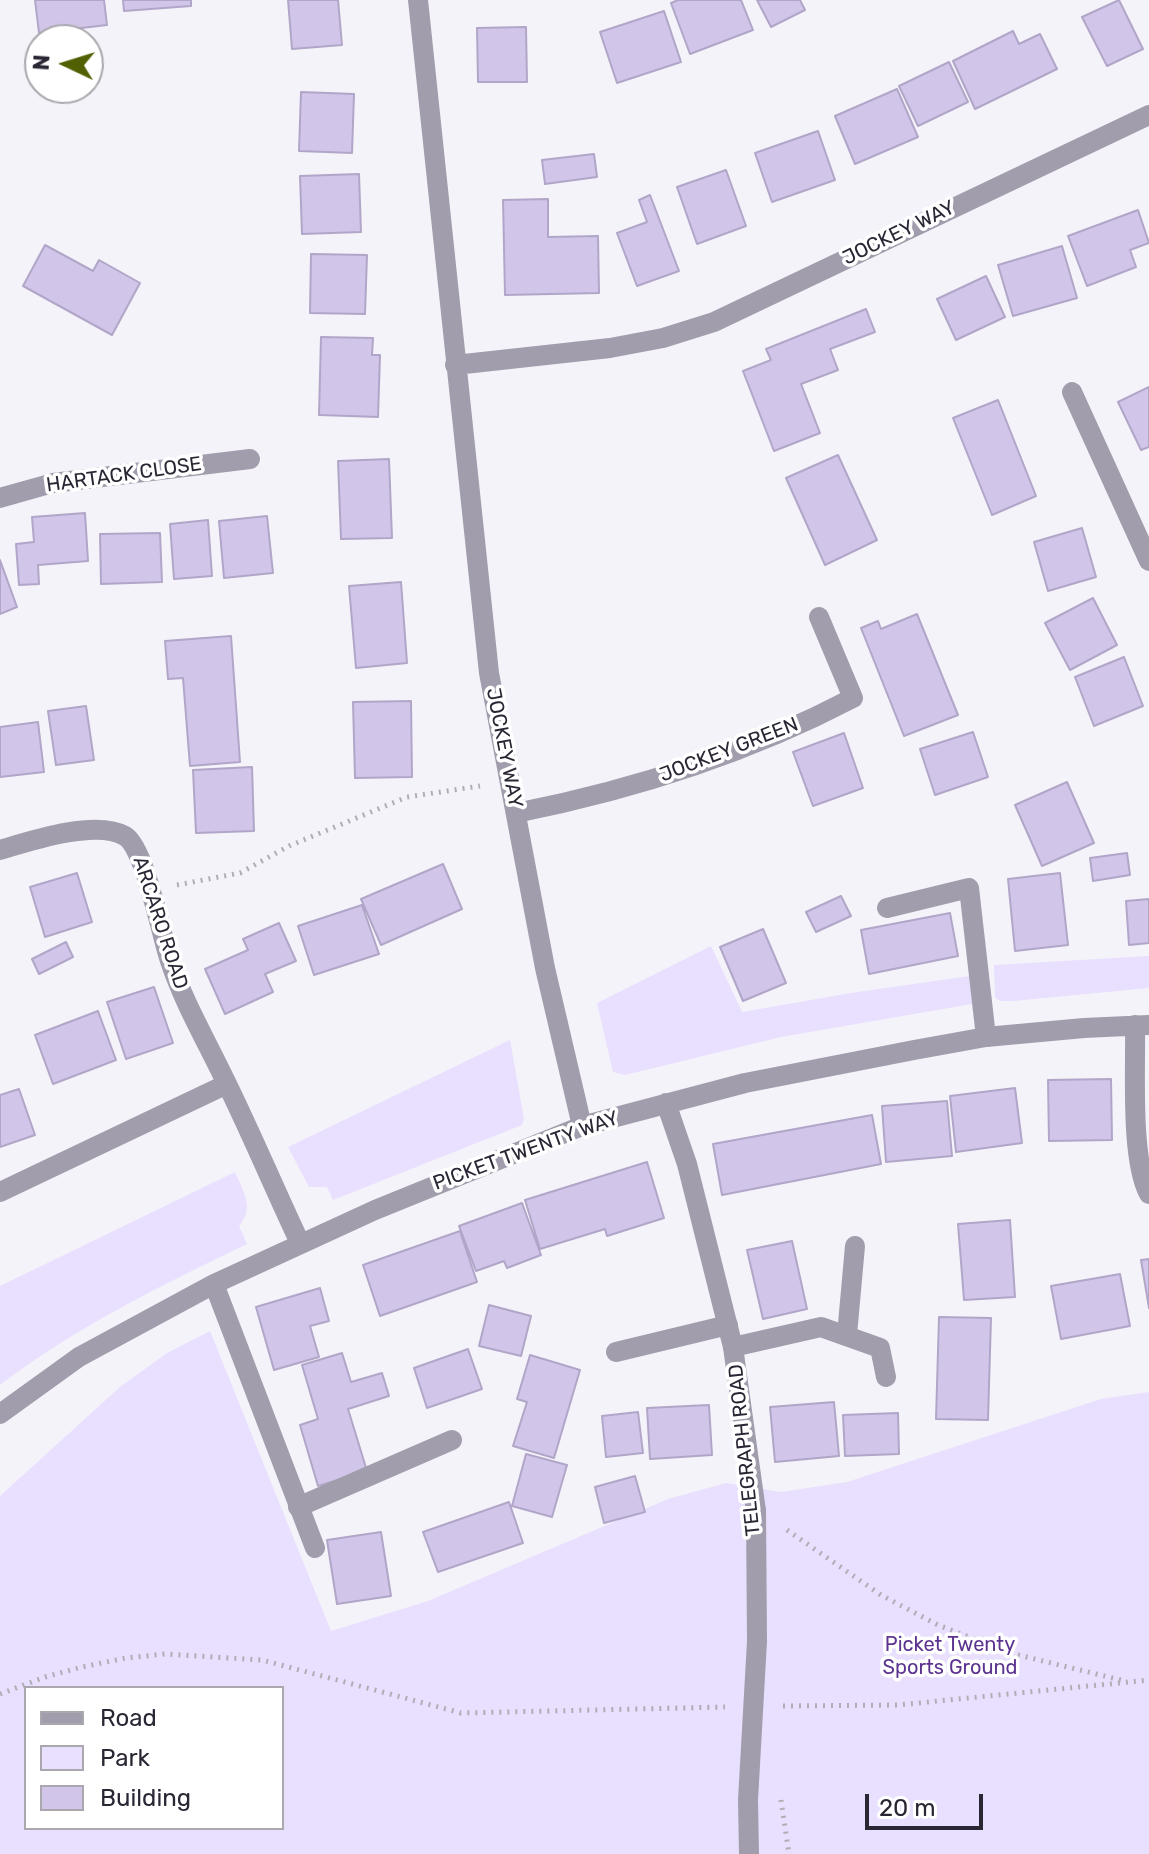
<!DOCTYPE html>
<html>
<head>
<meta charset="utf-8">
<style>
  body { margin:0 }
  #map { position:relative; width:1149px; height:1854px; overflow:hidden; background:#f5f3fa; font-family:Rubik,sans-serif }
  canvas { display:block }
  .legend { position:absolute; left:24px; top:1686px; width:260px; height:144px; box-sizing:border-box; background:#fff; border:2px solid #aaa8ae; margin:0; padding:10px 14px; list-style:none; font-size:24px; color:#2b2634 }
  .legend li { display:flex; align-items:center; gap:16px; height:40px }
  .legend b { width:40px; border:2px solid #aaa8ae }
  .north { position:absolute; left:24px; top:24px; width:80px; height:80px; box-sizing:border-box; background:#fff; border:2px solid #aaa8ae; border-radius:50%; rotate:274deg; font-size:22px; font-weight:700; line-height:32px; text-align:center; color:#2b2634 }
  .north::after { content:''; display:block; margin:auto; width:28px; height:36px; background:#506002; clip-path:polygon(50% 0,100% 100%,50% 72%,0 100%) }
  .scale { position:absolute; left:865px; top:1794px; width:118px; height:36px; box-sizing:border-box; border:4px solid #2b2634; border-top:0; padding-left:10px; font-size:24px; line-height:28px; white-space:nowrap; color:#2b2634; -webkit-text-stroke:6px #fff; paint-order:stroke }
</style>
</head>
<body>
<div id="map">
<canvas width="1149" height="1854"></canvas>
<ul class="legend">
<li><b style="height:10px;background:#a29dac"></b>Road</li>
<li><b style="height:22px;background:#e9dffe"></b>Park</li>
<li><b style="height:22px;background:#d1c6e9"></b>Building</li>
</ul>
<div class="north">N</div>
<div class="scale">20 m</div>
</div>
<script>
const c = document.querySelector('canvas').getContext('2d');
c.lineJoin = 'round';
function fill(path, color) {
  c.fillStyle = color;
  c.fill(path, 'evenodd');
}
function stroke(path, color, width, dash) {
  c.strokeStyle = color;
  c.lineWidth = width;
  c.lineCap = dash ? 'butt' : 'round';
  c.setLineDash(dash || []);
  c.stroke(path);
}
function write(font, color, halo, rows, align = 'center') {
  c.font = font + ' Rubik,sans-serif';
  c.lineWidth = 7;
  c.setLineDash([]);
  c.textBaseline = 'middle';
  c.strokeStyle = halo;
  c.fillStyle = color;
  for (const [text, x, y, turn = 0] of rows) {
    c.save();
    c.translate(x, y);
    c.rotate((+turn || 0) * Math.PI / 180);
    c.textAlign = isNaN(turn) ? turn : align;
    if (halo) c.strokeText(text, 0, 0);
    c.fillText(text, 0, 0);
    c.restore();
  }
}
const green = new Path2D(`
  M711,946L742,1012L851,993L970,976L972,1004L781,1037L625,1075L613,1072L597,1003Z
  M1149,956V988L1013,1001H1000L995,997L994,965Z
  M510,1040L524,1119L522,1125L333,1200L327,1187H309L288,1147Z
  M235,1172C243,1191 255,1208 239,1226L247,1244C162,1285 76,1327 0,1385V1286Z
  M210,1331L331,1631L428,1601L668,1499L726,1483L781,1492L847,1482L1101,1399L1149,1392V1854H0V1496L120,1387L167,1353ZM26,1688H282V1828H26Z`);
const building = new Path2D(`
  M35,0H104L107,25L39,33Z
  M123,0H191V6L124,11Z
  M288,0H338L342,45L292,49Z
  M678,0H741L753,30L690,54L671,3Z
  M757,0H800L805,10L771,27Z
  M1119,0L1143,49L1107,66L1082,17Z
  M664,11L681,62L617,83L600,32Z
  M526,27L527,82H478L477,28Z
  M1013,31L1019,44L1040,34L1057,69L975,109L953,61Z
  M949,62L968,102L918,126L899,86Z
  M897,89L918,137L855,164L835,116Z
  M301,92L354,94L352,153L299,151Z
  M818,131L835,180L772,202L755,153Z
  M594,154L597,177L545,184L542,160Z
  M726,170L746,226L697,244L677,187Z
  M359,174L361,232L302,234L300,176Z
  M650,195L679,271L637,286L617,233L647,222L639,200Z
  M548,199V237L598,236L599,293L505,295L503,200Z
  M1138,210L1149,243L1130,250L1136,267L1087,286L1068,236Z
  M45,245L93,271L99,260L140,283L112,335L23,286Z
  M1062,246L1077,298L1013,316L998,265Z
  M311,254L367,255L365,314L310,313Z
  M986,276L1005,317L956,340L937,299Z
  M866,309L875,332L830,349L838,370L801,384L820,433L774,451L743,371L771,360L766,349Z
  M321,337L373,338L372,355H380L378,417L319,415Z
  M1149,387V447L1141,450L1118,402Z
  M998,400L1036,496L992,515L953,418Z
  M838,455L877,540L825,565L786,478Z
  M389,459L392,538L341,539L338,461Z
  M85,513L88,561L38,565L39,584L19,585L16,544L34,542L32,517Z
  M267,516L273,573L224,578L219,521Z
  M208,520L212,576L174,579L170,524Z
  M1082,528L1096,577L1048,591L1034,542Z
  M160,533L162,582L101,584L100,534Z
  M0,560L17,607L0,614Z
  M401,582L407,663L356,668L349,586Z
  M1093,598L1117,645L1070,670L1045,623Z
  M917,614L958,715L904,736L861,628L878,621L881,629Z
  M231,636L240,762L190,766L183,678L168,679L165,641Z
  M1124,657L1143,706L1094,726L1075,677Z
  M411,701L412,777L355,778L353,702Z
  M86,706L94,760L56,765L48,711Z
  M38,722L44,772L0,777V727Z
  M973,732L988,777L935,795L920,749Z
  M844,733L863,788L813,806L793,752Z
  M252,767L254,831L196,833L193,770Z
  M1067,782L1094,843L1042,866L1015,805Z
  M1127,853L1130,875L1093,881L1090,858Z
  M443,864L462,909L381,945L361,899Z
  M77,873L92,922L45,937L30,887Z
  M1060,873L1068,945L1015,951L1008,879Z
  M841,896L851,916L816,932L806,912Z
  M1149,899V943L1129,945L1126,901Z
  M362,905L379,954L314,975L298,926Z
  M950,913L958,956L869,974L861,930Z
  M279,923L296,961L265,974L273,992L225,1014L205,969L248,950L243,939Z
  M763,929L786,983L743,1001L720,947Z
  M66,942L73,957L39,974L32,959Z
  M154,987L173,1043L126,1059L107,1002Z
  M98,1011L116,1060L53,1084L35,1035Z
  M1111,1079L1112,1140L1049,1141L1048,1080Z
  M1015,1088L1022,1143L956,1152L950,1096Z
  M19,1089L35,1135L0,1147V1095Z
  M947,1101L952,1156L886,1162L882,1106Z
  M872,1115L881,1164L722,1195L713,1144Z
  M647,1162L664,1218L607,1236L605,1229L540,1249L525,1200Z
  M522,1203L541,1255L507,1268L504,1261L476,1271L459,1226Z
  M1010,1220L1015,1297L964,1300L958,1224Z
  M460,1231L477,1282L380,1316L363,1265Z
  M792,1241L807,1309L763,1319L747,1250Z
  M1149,1259V1308L1141,1260Z
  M1120,1274L1130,1326L1061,1339L1051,1286Z
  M320,1288L329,1321L310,1326L319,1357L274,1370L256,1307Z
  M489,1305L531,1316L521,1356L479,1346Z
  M939,1317L991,1318L988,1420L936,1419Z
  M468,1349L482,1389L427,1408L414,1368Z
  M342,1353L351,1382L382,1373L389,1396L348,1409L367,1471L318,1486L300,1425L318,1419L302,1365Z
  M530,1355L580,1370L554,1458L513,1446L527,1402L517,1399Z
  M834,1402L839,1456L775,1462L770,1407Z
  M709,1405L712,1455L650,1459L647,1408Z
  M638,1412L643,1453L606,1457L602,1416Z
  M898,1413L899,1454L845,1456L843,1415Z
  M526,1454L567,1465L552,1517L512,1506Z
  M635,1476L645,1512L604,1523L595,1487Z
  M509,1502L523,1543L438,1572L423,1532Z
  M381,1532L391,1596L337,1604L327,1540Z`);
const path = new Path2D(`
  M177,885L240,873L289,846L407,797L480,786
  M787,1530L881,1595L938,1625L1010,1653L1121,1680
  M0,1694L45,1677L82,1667L126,1658L165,1654L262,1660L461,1713L725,1707
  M783,1706L898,1705L1149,1680
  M781,1800L789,1854`);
const lane = new Path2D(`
  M887,908L969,888L986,1037
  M847,1335L855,1246
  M733,1347L821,1327L880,1348L886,1377
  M616,1352L728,1325
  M298,1507L452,1440
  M749,1854L748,1800L757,1641L756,1511`);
const street = new Path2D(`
  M418,0L489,673L545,968L582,1126
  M455,365L610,348L663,338L714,322L1149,115
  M1072,392L1149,561
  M0,498L53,483L250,459
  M516,813C632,790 748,753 853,698L819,617
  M0,850C30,841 96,819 125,836C145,848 161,935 170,961C184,1003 207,1042 226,1082C252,1135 275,1190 300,1243
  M1135,1025C1136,1067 1130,1159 1149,1194
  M666,1103L687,1164L733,1347L756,1511
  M0,1192L227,1084
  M214,1284L315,1548
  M0,1414L79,1357L214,1284L375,1210L582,1126L745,1083L914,1050L986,1037L1084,1028L1149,1025`);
const streetNames = [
  ["JOCKEY WAY",899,233,-26],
  ["HARTACK CLOSE",124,475,-8],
  ["JOCKEY WAY",504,748,79],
  ["JOCKEY GREEN",729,750,-21],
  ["ARCARO ROAD",160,923,72],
  ["PICKET TWENTY WAY",526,1151,-20],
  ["TELEGRAPH ROAD",745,1450,-96]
];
const parkNames = [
  ["Picket Twenty",950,1645],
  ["Sports Ground",950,1668]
];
fill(green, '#e9dffe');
fill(building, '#d1c6e9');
stroke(building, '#b1a6c8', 2);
stroke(path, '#b0adb7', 5, [2, 6]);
stroke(lane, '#a29dac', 20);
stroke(street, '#a29dac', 20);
write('20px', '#2b2634', '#fff', streetNames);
write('20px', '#5c3490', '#fff', parkNames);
</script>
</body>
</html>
